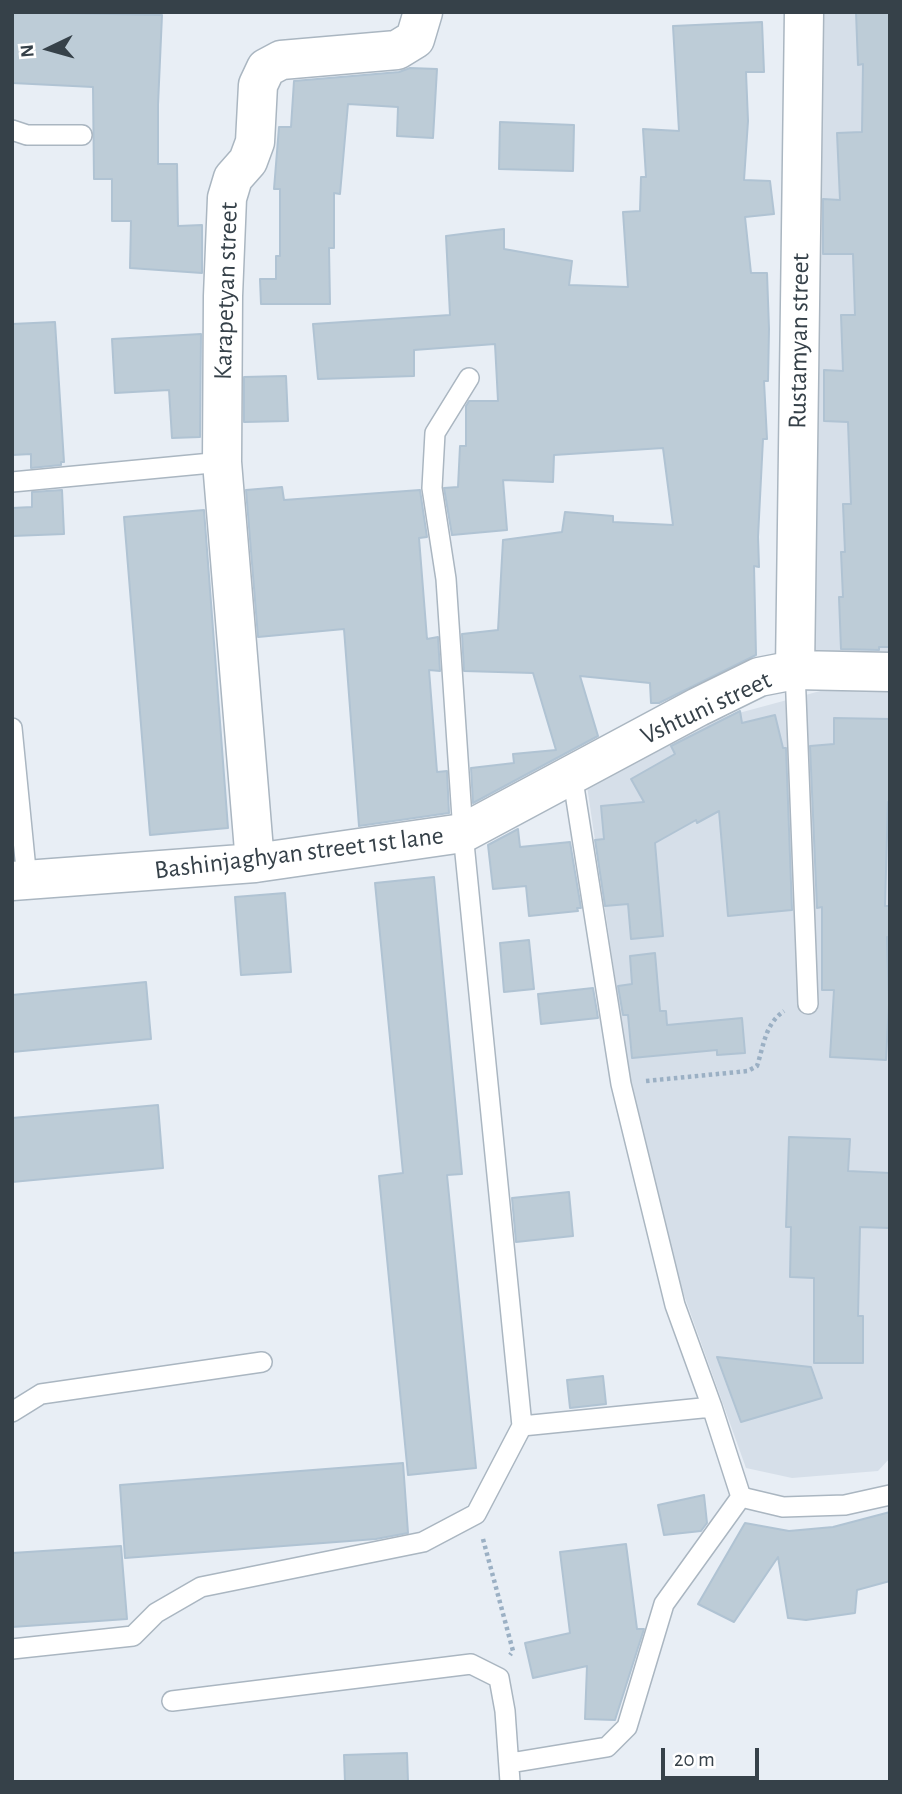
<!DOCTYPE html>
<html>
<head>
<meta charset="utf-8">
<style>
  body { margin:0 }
  #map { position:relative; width:902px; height:1794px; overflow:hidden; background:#e8eef5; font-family:"Alegreya Sans",sans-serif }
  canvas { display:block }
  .frame { position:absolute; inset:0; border:14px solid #364149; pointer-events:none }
  .north { position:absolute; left:14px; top:14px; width:70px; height:70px; -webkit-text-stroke:5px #fff; paint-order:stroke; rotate:265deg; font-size:19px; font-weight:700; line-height:28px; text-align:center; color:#364149 }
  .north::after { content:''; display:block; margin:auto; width:24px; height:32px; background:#364149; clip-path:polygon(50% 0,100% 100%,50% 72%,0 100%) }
  .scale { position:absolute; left:661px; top:1748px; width:98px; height:32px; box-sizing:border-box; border:4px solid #364149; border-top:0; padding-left:9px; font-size:21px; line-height:24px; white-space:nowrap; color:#364149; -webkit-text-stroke:5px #fff; paint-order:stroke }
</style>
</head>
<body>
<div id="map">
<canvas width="902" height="1794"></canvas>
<div class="frame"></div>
<div class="north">N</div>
<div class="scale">20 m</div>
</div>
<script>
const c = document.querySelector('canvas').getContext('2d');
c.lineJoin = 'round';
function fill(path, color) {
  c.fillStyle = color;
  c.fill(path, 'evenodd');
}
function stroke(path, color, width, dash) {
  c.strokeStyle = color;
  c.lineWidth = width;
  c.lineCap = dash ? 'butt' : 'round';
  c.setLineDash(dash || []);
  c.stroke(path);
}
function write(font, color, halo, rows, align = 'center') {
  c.font = font + ' "Alegreya Sans",sans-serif';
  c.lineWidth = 5;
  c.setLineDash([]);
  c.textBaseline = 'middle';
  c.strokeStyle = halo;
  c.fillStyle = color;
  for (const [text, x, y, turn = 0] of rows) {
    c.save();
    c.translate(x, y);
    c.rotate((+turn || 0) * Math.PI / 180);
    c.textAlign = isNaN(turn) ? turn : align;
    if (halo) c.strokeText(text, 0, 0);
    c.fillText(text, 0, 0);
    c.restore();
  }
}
const residential = new Path2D(`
  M823,12H890V656L813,654Z
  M824,690H890V1458L878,1471L792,1478L746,1468L680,1284L629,1073L586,779L665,733Z`);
const building = new Path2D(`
  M12,12L162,15L158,105V164H177L178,226L202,225V273L130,268L131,221H112V179H94L93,87L12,83Z
  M856,12H890V647H879V650L841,649L839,597H843L841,552H845L843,504H851L848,422L824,421V370L843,371L841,315H855L853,254H823V199L840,200L837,133L862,132L863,64L858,65Z
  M762,22L764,72H746L748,121L744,180L770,181L774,214L745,217L751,273H767L769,329L768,381H764L767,439H763L758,537L759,567L754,566L756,655L659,703H651L650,683L580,676L598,736L473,803L471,768L514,763L513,754L556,750L533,673L464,671L462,634L498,630L503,540L562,532L565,512L613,516V522L673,525L663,448L554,455L553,482L503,480L507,530L452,535L444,488L458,487L460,446H466V406L469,401H498L495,344L414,350V376L318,379L313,324L450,315L446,236L477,232L504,229V249L572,261L569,285L628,287L623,212L640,211L641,177H646L643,129L679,131L673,26Z
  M410,68L437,69L433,138L397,136L398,107L348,104L340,194L334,193V248H329L330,304H261L260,279H276V256H280V189H274L279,127H291L294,81L399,72Z
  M500,122L574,125L573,171L499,169Z
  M55,322L64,462H61V465L31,468V454L12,455V324Z
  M201,334L200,437L172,438L169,390L115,393L112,339Z
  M286,376L288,421L244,422V377Z
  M282,487L284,500L420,490L427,537L419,538L427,639L438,637L440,671L429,670L437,772L447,771L449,813L359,826L344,629L258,637L246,490Z
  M62,490L64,534L12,536V508L32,507V492Z
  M204,510L228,828L150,835L124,517Z
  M740,711L742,723L775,715L783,748H786L792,910L728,916L719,811L697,823L696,820L655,843L663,936L631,939L628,904L605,906L595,840L604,839L601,806L644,802L631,779L675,754L671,746Z
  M834,718L890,719V802H888L885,906H890V937H887L889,1004L886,1060L830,1057L834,990H822V907L817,908L810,746L834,744Z
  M518,829L520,847L570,842L581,908H577L578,911L529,916L526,886L493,889L488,845Z
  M434,877L462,1174L447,1175L476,1468L408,1475L379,1176L403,1173L375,883Z
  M285,893L291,972L241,975L235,897Z
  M529,940L534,989L504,992L500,943Z
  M655,953L660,1011H666L667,1025L742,1018L745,1053L717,1055V1050L632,1058L628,1015H623L618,986L632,984L630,956Z
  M146,982L151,1039L12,1052V995Z
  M593,988L598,1018L541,1024L538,994Z
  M158,1105L163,1168L12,1182V1118Z
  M789,1137L850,1139L848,1171L890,1173V1228L860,1227L858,1316H863V1363H814V1278L790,1277L791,1227H786Z
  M569,1192L573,1236L516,1242L512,1198Z
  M717,1357L811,1367L822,1398L741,1422Z
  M603,1376L606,1404L570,1408L567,1380Z
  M403,1463L408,1533L376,1539L125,1558L120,1485Z
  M704,1495L707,1523L701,1531L664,1535L658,1505Z
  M890,1512V1581L857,1590L855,1613L806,1620L788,1618L778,1557L734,1622L698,1604L745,1523L789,1531L833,1527Z
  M626,1544L637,1629H644L615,1720L585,1719L587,1666L533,1678L525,1643L570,1633L560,1552Z
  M121,1546L127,1619L12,1627V1553Z
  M407,1753L408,1782H345L344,1755Z`);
const path = new Path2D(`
  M646,1081L748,1071L757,1066C764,1045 765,1024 784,1011
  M483,1539L513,1651L510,1655`);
const service = new Path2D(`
  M12,130L27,135H82
  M469,378L435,433L432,488L446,579L463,833L522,1426
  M12,482L222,462
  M795,670L808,1004
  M12,728L27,880
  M572,774L621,1084L675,1305L712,1407L741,1497
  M12,1412L41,1394L262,1362
  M741,1497L783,1507L845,1505L890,1495
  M12,1649L133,1636L156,1613L201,1587L423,1542L476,1514L522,1426L712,1407
  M172,1701L471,1664L499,1678L505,1711L510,1782
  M510,1763L607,1747L627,1727L664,1604L741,1497`);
const minor = new Path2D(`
  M795,670L804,12
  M255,863L222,462L223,296L227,198L233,178L248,161L255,142L258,85L266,68L281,60L397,50L415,39L423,12
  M12,881L255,863L463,833L698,707L759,677L795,670L890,672`);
const streetNames = [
  ["Karapetyan street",226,291,-88],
  ["Rustamyan street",799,341,-89],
  ["Vshtuni street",706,708,-25],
  ["Bashinjaghyan street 1st lane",299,853,-7]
];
fill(residential, '#d6dfe9');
fill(building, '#bdccd7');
stroke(building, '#b0c3d3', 2);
stroke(service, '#aab6c1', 22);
stroke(minor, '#aab6c1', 41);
stroke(path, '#9bb0c4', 4.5, [3.5, 3.5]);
stroke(service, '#fff', 19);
stroke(minor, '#fff', 38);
write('26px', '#364149', '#fff', streetNames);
</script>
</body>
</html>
